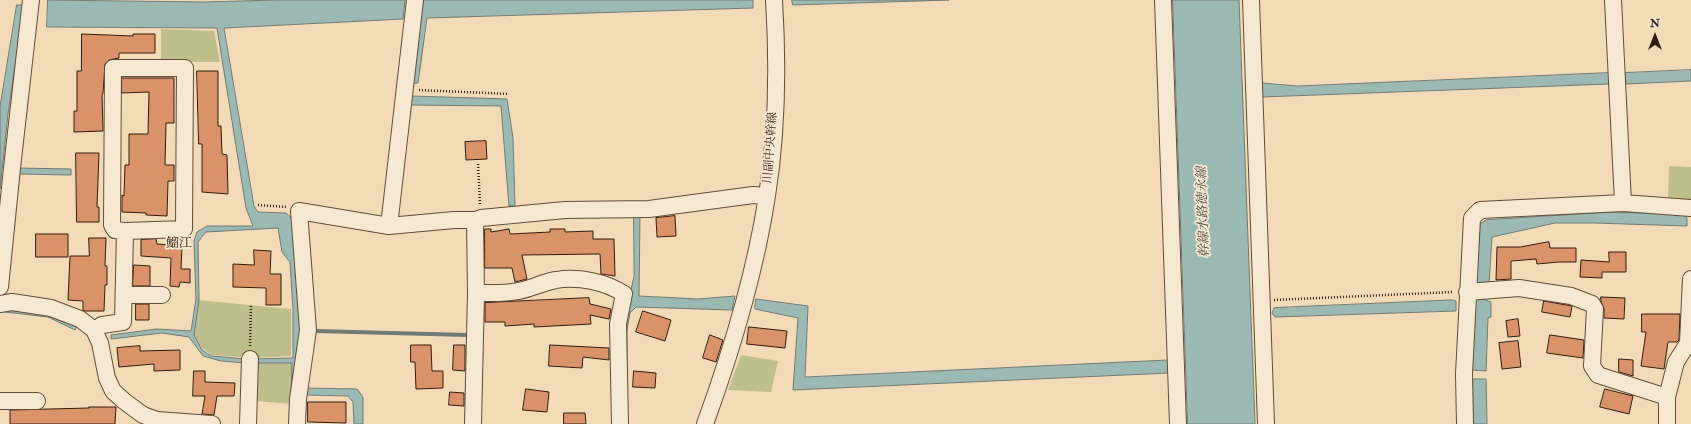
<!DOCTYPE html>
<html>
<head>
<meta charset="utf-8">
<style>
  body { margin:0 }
  #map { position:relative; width:1691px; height:424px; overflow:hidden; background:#f3dbb8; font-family:"IM FELL Double Pica",serif }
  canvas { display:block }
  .north { position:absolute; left:1635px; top:16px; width:40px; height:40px; -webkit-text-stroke:3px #f7e8d1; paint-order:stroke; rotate:0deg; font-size:11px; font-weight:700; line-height:16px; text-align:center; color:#301c0f }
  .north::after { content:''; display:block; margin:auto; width:14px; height:18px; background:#301c0f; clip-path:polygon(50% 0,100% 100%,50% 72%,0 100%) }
</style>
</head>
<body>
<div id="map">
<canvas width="1691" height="424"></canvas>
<div class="north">N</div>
</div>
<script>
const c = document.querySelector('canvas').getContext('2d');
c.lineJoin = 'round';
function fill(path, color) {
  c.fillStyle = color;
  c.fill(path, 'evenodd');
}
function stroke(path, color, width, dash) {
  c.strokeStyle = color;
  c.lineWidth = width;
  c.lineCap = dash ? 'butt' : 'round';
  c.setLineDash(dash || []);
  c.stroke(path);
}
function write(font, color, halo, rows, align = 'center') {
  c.font = font + ' "IM FELL Double Pica","Noto Serif JP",serif';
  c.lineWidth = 3.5;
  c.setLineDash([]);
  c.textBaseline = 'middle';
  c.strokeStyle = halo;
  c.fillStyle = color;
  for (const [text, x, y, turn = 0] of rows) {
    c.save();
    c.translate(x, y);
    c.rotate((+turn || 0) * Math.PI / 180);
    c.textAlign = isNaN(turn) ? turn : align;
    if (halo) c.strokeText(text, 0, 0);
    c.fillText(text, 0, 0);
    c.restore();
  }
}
const green = new Path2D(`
  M161,29L214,31L220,62H161Z
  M1669,166L1691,167V201L1668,200Z
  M197,300L291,309V356L255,358L211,355L202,348L192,331Z
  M741,355L778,361L771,392L728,390Z
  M255,363H292L291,392L293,404L254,401Z`);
const water = new Path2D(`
  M48,0L203,2L276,0H405L403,19L224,28L254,206L258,212L286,213L293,219L301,331L291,392L292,363H253V359L293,358V310L290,262L282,252L278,228L206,232L198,242L199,300L194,335L202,350L211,356L246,359V363L221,361L203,356L189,337L162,333L111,339V335L157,329L191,331L196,299L194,241L197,232L207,226H253L246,208L217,28L47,27Z
  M423,0H753V8L427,18L418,83H414Z
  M792,0H949L793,5Z
  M1173,0H1239L1255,424H1188Z
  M17,5H24L8,114L0,189V107Z
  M1691,70V81L1626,84L1625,73Z
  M1609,73V84L1262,97V83L1297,86Z
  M412,96L507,99L513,138L515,206H509L501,106L410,105Z
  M19,168L71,169V175L19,174Z
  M1610,212L1682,214L1687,218V226L1594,223H1555L1492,237L1489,285L1476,284L1480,224L1486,220Z
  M634,216H640L639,296L698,299L735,296L732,310L636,307L630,313L627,330V384L622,383L623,327L634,276Z
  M1480,298L1491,302V317L1488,318L1486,371L1472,370L1475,300Z
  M756,299L808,306L805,377L1168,360L1169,373L793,390L798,318L755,309Z
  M1452,300L1456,301V311L1275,317L1272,313L1274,308Z
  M6,309L50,313L77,326L75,330L48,317L5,312Z
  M1473,379H1486L1487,424H1473Z
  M305,388L357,389L363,397V424H354L353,402L348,396L303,395Z`);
const stream = new Path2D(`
  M316,331L467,335`);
const building = new Path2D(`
  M82,34L133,36V34H155V53H119V58L109,60L105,64L103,93L102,95L103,131L74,132V111H77V71H81Z
  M197,71H218V126H221L222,154L227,155L228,194L202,192V144H199Z
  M122,78H174V123H166L165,165H174V181H168L167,216L146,215V213L122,212V195L124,196L125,165H129V134H148L149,92L122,93Z
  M486,141L487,159L466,160L465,142Z
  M76,153H99L97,207H99V222H77Z
  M675,216L676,236L657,237L656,218Z
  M485,229H491V232L509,229L510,234L550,232V229H565V232L593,231V239H614L615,276L601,274L600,254L522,255L527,279L515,282L512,268H485Z
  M36,234H68V257H36Z
  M89,238H106L105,266H107V285H105L104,311H85L83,310V301L68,300L70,256H89Z
  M156,239L157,244L182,246L181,269H190V283L180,282L179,287L170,286L171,258L141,256V240Z
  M1549,242L1550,248H1576V262H1559L1537,264L1536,259L1511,261V279L1496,280L1497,247H1520Z
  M254,250L271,251L270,274H281V305H266V288L233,287V264L254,265Z
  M1609,252H1626V272H1602V278L1580,277L1581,260L1609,262Z
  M134,265L150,266V286H133Z
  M1601,297L1625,298L1624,319L1604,318V309L1601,301Z
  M589,298L590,304L611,309L609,319L590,315L591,324L534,327V324L505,326V322H485V303Z
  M1544,301L1572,306L1570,317L1542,312Z
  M136,304H149V320H136Z
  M643,311L671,320L665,341L636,332Z
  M1642,314H1680L1679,340L1677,342H1668L1664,369L1641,366L1646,332H1642Z
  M1518,319L1520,336L1508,337L1506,321Z
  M749,327L787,331L785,348L747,344Z
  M710,335L723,340L716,362L703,358Z
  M1550,335L1584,340L1583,358L1547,353Z
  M1518,341L1521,367L1502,369L1499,343Z
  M411,345H431L432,371H443V388L416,389L415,362H411Z
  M454,345H465V371L453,370Z
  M550,345L609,348V360L583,357L582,368L549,366Z
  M140,346V351L180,350V370L154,371V364L119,367L117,348Z
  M1619,359L1633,360V376L1619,372Z
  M194,371H205V382L235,383L234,396H217L214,415L202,414L205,396H193Z
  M634,371L656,373L655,388L633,387Z
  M526,389L549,392L547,412L523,410Z
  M1605,389L1633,396L1629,414L1600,407Z
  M450,392L464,393V406L449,405Z
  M308,402H346V423L308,422Z
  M89,407H116L115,424H10V410L89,408Z
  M564,413H585L586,424H564Z`);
const path = new Path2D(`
  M419,90L509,94
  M478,164L480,204
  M258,205L287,207
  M1274,300L1453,292
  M250,346L251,304`);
const minor = new Path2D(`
  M415,0L389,226L454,220H475L476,293L473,424
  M1163,0L1178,424
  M1251,0L1266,424
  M1613,0L1623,203
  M475,220L481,218L565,210L649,209L753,195L767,196
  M0,287L12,168L31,0
  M1467,292L1519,288L1571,296L1592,304L1595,309L1592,366L1598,375L1667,397
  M476,293C490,293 504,294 518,291C531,289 543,282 556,280C578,276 606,282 624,294L618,324L620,424
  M124,295H162
  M0,304L12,302L51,308L80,319L94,330L100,343L107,378L113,391L124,401L143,415L157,420L212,424
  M94,330L102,325L123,322L125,231L115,230L112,225L113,68H185L184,229L125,231
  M0,401H37
  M248,424L250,359
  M297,424L298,399L308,330L299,211L389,226
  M705,424C732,350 755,274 767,196C777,133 778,64 774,0
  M1465,424L1464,374L1472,218L1480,210L1623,203L1691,208
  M1667,424V397L1676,362L1688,343L1691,279`);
const streetNames = [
  ["川副中央幹線",771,148,-86]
];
const waterNames = [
  ["幹線水路徳永線",1204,212,-92]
];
const neighbourhoodNames = [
  ["鰡江",179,244]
];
fill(green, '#bebf8d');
fill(water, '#9cbab4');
stroke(water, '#717b72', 1);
stroke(stream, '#717b72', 4);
fill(building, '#da9268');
stroke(building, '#301c0f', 1);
stroke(minor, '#614c39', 18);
stroke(path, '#301c0f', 2.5, [1, 2]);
stroke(minor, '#f7e8d1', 16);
write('12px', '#301c0f', '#f7e8d1', streetNames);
write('italic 13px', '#504b41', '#f7e8d1', waterNames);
write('13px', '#301c0f', '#f7e8d1', neighbourhoodNames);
</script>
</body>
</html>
